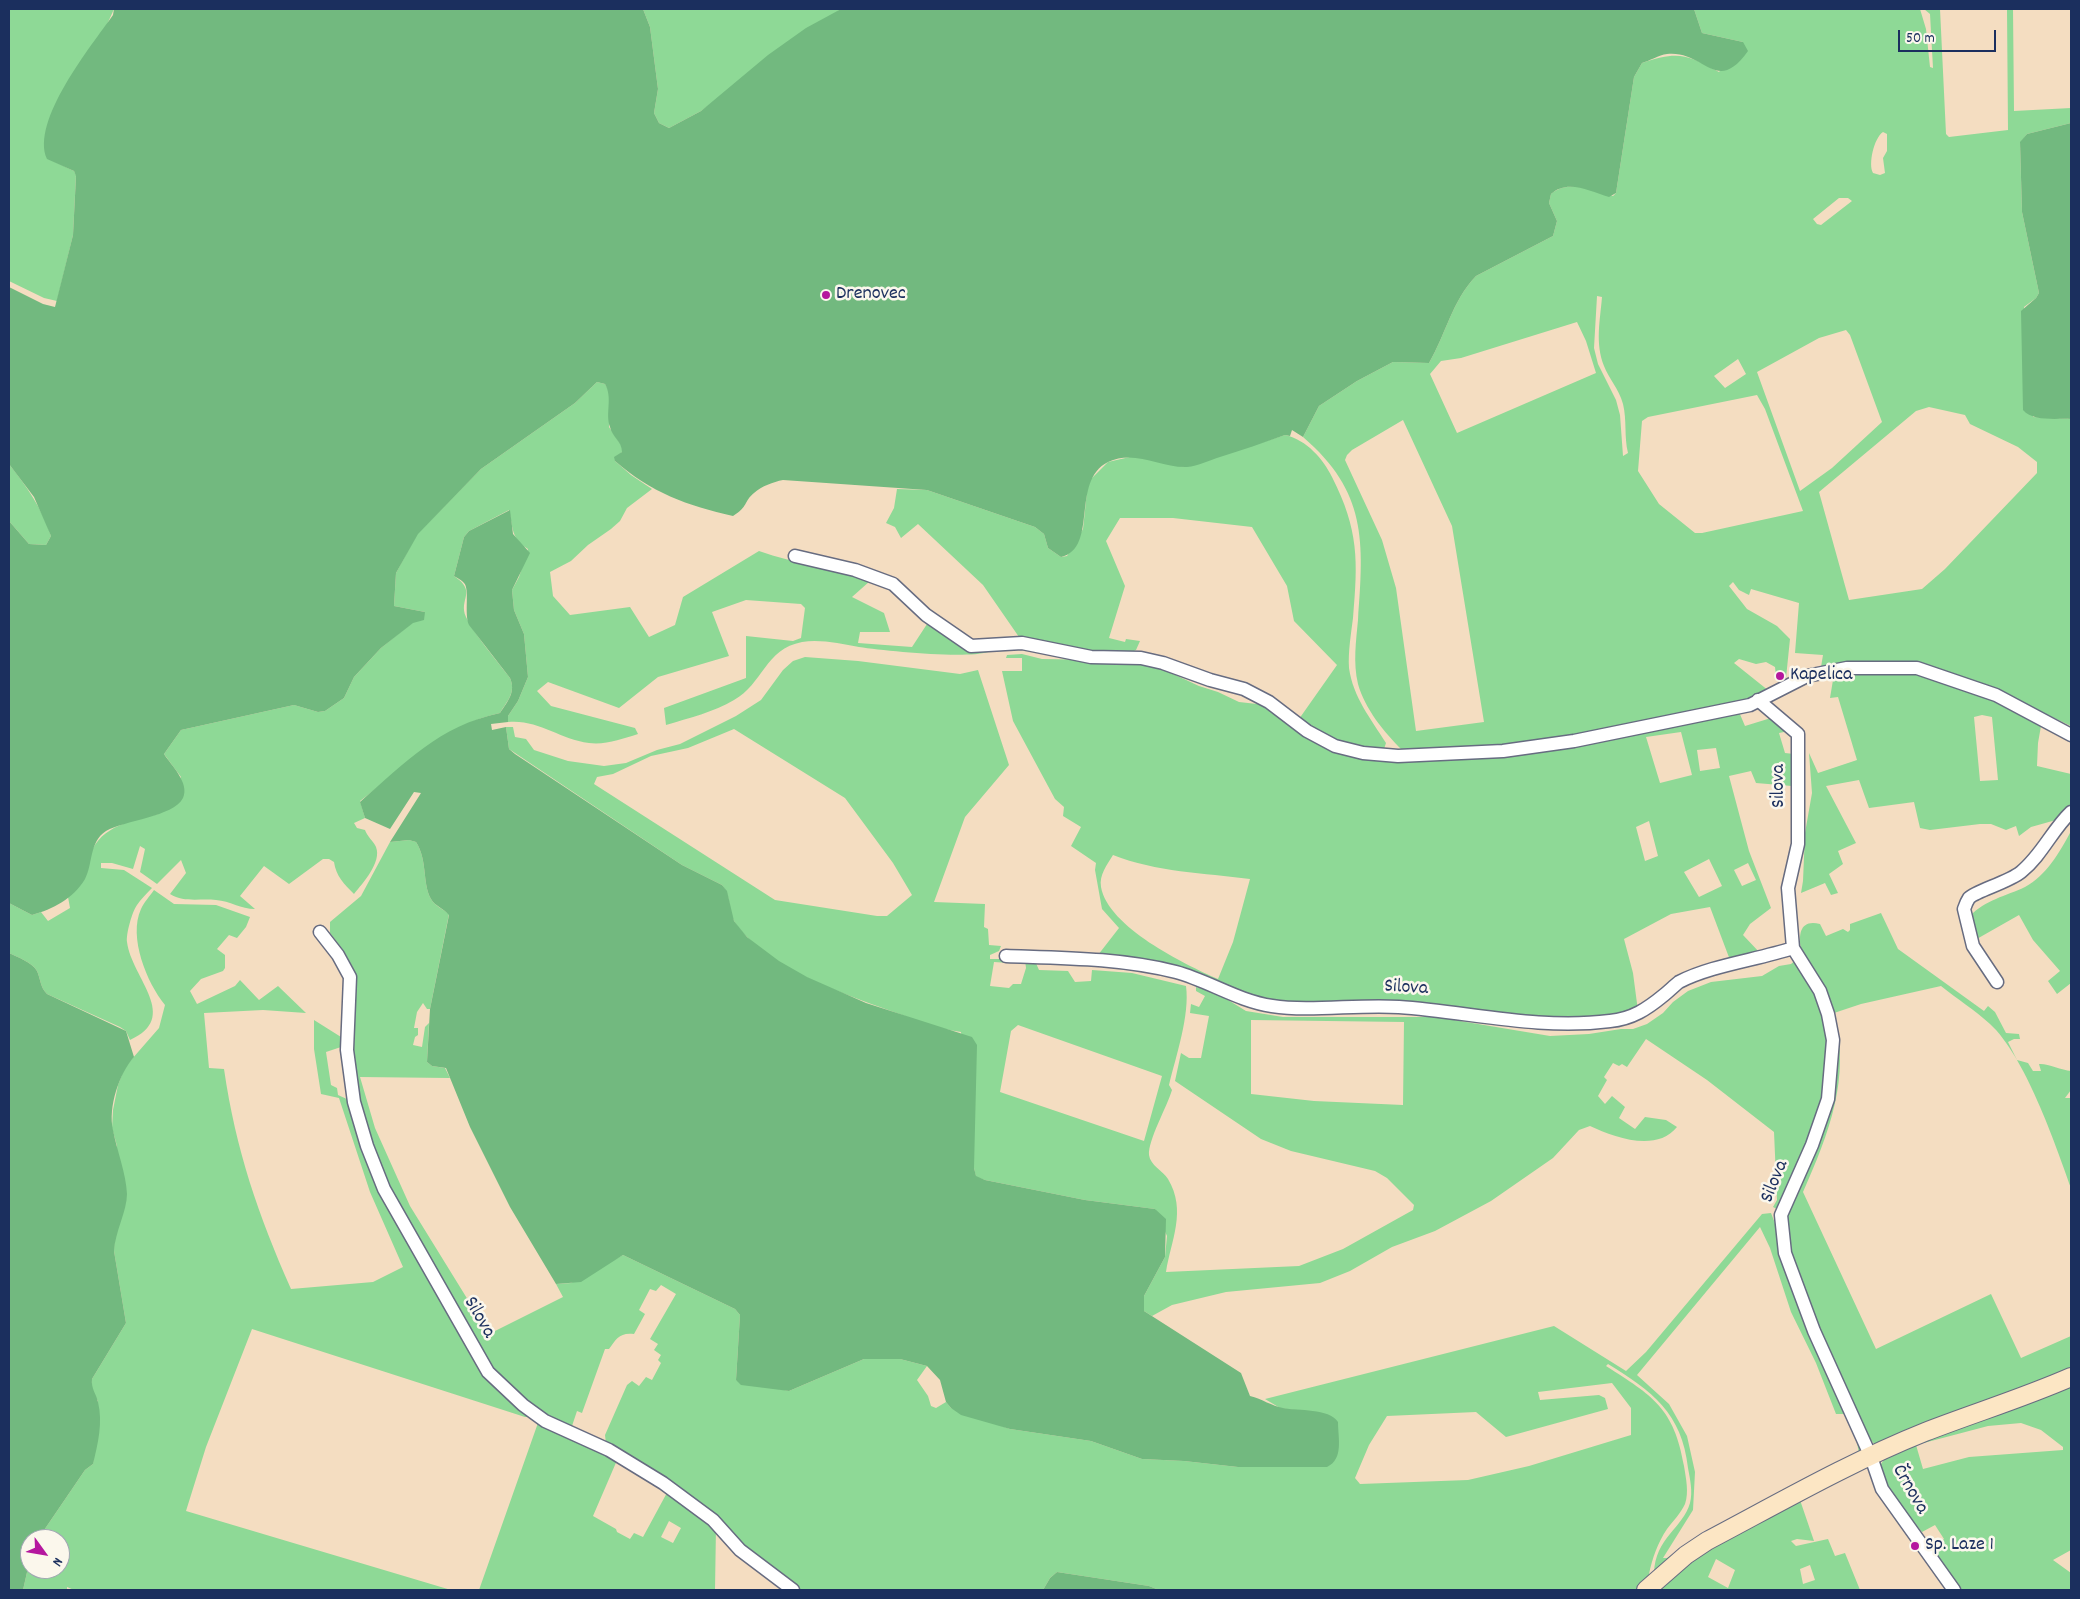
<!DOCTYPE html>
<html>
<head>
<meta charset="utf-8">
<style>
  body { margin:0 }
  #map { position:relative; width:2080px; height:1599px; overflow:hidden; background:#f4ddc1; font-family:Dekko,sans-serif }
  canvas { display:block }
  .frame { position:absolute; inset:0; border:10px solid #1b2f5e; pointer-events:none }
  .north { position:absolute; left:20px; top:1529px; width:50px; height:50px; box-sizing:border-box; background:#fbf7ec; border:1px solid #a1a7b3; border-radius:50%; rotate:122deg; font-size:14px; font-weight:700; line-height:20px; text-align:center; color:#1b2f5e }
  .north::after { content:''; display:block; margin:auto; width:18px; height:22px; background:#b5179e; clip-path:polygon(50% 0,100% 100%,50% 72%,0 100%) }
  .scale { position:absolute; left:1898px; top:30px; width:98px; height:22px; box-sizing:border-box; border:2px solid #1b2f5e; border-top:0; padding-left:6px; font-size:15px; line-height:18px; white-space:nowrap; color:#1b2f5e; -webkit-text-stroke:4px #fbf7ec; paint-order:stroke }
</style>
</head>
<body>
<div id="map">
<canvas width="2080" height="1599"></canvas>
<div class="frame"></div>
<div class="north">N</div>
<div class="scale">50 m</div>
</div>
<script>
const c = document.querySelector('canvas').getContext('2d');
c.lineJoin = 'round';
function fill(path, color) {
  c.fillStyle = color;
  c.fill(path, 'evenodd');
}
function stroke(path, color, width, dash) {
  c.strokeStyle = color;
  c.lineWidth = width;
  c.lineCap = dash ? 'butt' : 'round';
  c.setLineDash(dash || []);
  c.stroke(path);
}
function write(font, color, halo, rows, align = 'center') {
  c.font = font + ' Dekko,sans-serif';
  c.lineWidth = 5;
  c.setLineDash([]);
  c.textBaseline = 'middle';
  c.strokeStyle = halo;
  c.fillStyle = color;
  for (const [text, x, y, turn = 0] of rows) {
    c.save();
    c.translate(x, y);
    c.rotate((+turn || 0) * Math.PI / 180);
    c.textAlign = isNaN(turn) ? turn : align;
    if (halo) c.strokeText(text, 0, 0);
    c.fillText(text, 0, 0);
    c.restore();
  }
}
const green = new Path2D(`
  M9,9H114L47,158L74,171L76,175L73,235L57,301L44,298L9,281Z
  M643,9H841L701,111L669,128L659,123L654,113L658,89L650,27Z
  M1694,9H1920L1926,29L1930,67L1933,68L1930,14L1924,9H1940L1946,134L1949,137L2008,130L2007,9H2013L2014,111L2071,108V123L2027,134L2020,143L2022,212L2039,293L2036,298L2024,307L2033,417L2071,419V726L2029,706L1919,664L1821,667L1823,655L1795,653L1799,603L1751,589L1749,595L1739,590L1733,582L1729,586L1747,609L1777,626L1790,639L1786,678L1776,676L1775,667L1766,662L1756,664L1739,659L1734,663L1769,691L1757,698L1538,743L1402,750C1384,732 1365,709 1358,684C1353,663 1356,641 1358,620C1364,541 1367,492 1303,437L1319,406L1357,381L1393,362L1429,363C1446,334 1452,301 1476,276L1553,236L1557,221L1549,203L1551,194C1568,179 1593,190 1613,196L1616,193L1634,77L1642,63C1678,51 1686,54 1719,72L1743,42L1702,33ZM1883,132L1887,134V151L1883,158L1885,173L1880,175L1873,173C1868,164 1874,138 1883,132ZM1839,198H1848L1852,201L1821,225L1817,224L1813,219ZM1597,296L1602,297C1600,321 1595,343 1604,366C1609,379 1619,389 1623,404C1627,420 1624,437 1628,453L1623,456L1620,415L1616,400L1598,364L1594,348ZM1577,322L1586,341L1596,373L1457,433L1430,374L1441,361L1461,358ZM1846,330L1850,335L1882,422L1832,468L1800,491L1757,372L1819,338ZM1738,359L1746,374L1725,388L1714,376ZM1757,395L1765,409L1803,511L1702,533H1695L1659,504L1638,471L1642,421L1648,417ZM1929,407L1965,415L1970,424L2018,447L2037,462V473L1945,569L1922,589L1849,600L1819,492L1916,411ZM1403,420L1452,526L1484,722L1416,731L1396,588L1382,540L1345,460L1347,455L1352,450Z
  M597,382L605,384L609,391V427L622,446V452L615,461L631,475L652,489L627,508L620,521L611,529L588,545L571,561L550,572L553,596L570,615L630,607L649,637L675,625L683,597L759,551C795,564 833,568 870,581L852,597L884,613L890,632H860L858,643L912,647L929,621L987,648L988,652C965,659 886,651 859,647C841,644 821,639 802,642C765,649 763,684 734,700C714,712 689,718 666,725L664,708L746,678V636L793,641L801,638L805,608L801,604L746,600L712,612L729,656L658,677L619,708L548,682L537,691L551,706L635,728L638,734C622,739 606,745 589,743C559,739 538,719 508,722V716L518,701L528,677L524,634L514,610L512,590L519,577L528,549C511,539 513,527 509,510L469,531L464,537L454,576C478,592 458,599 466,617C474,634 498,662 510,678C516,692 508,700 500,713C446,724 404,768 360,801L365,818L354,823L357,828L365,830C367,836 374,842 376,847C382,862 363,883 354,894C344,884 336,876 334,862L329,859H323L289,884L264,866L240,896L255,909C241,909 230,901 216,900C200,898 185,903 170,894L186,873L181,860L157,884L140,872L145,849L140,846L133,869L112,863H101V868L124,870L152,888C147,893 141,899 137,905C132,912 126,934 127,942C132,979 181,1017 130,1040L126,1031L120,1027L47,994C40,987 41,980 37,971C32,962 17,957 9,953V903L32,915L41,912L48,921L70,908L68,897C89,876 82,878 91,853C101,826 133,820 158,814L181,777L164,754L181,730L294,705L318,712L325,711L344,698L354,677L381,648L425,612L394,606L396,573L417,534L481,469L575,403Z
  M1285,435C1307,440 1323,459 1332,477C1359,530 1358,561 1353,618C1351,634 1348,652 1349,668C1353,697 1371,719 1386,743L1384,749L1343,744L1299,719L1337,665L1294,621L1287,586L1252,527L1173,518H1120L1106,541L1125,586L1109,638L1125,642L1126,639L1140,641L1136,650C1108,664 1049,644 1019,637L983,585L918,524L901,538L895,527L886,523L894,508L897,489L927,490L1035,527L1044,534L1048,548L1061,557L1067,556L1083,529L1088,482L1108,462L1134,456L1185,467Z
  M9,464C27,487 42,508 51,536L46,545L29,544L9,521Z
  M1022,654L1042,659L1100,660L1156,666L1199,686L1218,692L1239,702L1266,705L1304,731L1411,760H1456L1547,750L1739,712L1745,726L1771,718L1784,724V732L1779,733L1785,753L1794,754L1792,786L1756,783L1751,771L1729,776L1749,851L1771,908L1750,924L1743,935L1761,954L1730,960L1710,907L1671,914L1624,939L1633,973L1638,1011L1592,1020L1276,1003L1098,955L1119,928L1102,909L1095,870L1096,863L1071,846L1081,827L1063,816L1064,807L1055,799L1013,721L1002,671H1022V658H1006L1007,655ZM1681,732L1692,775L1660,783L1646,737ZM1716,748L1720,768L1700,771L1697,750ZM1649,821L1658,856L1645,861L1636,827ZM1113,855C1156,872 1204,873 1250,879L1233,942L1218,979C1184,964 1108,927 1101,887C1099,875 1107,865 1113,855ZM1709,859L1722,886L1699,897L1684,872ZM1748,863L1756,880L1742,886L1734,870Z
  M805,657L858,661L960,674L978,670L1009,765L965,817L934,902L985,904L984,927L988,929L989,945L1001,946L999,951L990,955V959H1011L1009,963L994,962L990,986L1009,988L1013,984H1021L1026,968L1025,960L1035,961L1039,970L1068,971L1075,982L1091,981L1092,970L1132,973L1186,986C1190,1015 1176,1056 1169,1085L1172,1090C1167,1107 1148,1140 1149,1155C1150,1165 1163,1171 1168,1179C1187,1211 1171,1240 1166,1272L1299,1266L1343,1249L1413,1210L1414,1205L1387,1178L1375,1171L1291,1151L1261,1139L1175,1081L1181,1053L1189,1058H1201L1209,1016L1190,1013L1191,1004L1199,1007L1205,996L1196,991V987L1215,992L1246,1011L1283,1017H1436L1550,1036L1589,1034L1621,1029H1633L1647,1024L1663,1013L1673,1002L1688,991L1711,982L1762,976L1779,966L1791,964L1798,958L1822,1002L1831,1056L1817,1123L1777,1209L1773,1207L1777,1200L1774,1132L1707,1080L1646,1039L1627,1067L1622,1064L1619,1066L1613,1063L1604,1077L1607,1080L1598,1096L1605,1104L1612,1096L1625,1107L1619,1118L1635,1129L1645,1117L1666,1120L1677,1127C1656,1153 1614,1137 1590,1126L1579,1130L1553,1158L1491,1201L1435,1231L1392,1247L1350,1271L1320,1283L1226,1292L1172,1305L1152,1316L1144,1311V1296L1165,1257L1167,1236L1155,1209L1085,1200L985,1180L976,1177L974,1168L961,1032C937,1029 914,1019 891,1011C844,994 782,973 746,936C742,932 737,926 734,921C728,909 731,895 722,885L682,865L509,749L506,727H513L515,737L526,739L534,750L568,761L604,766L626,763L657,750L680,744L736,716L761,700L783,670L793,661ZM734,729L845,798L893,863L912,895L887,916H877L775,900L594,784L597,777L613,774L651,756L688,748ZM1251,1020L1404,1022L1403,1105L1314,1101L1251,1094ZM1018,1025L1162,1076L1144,1141L1000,1092L1011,1031Z
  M1839,671L1921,673L2025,712L2041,726L2038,743L2037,766L2071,774V808L2056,820L2031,827L2019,836L2016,826L2006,830L1991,824H1980L1930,830L1920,828L1914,802L1869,808L1859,780L1826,786L1856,843L1838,851L1843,864L1829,874L1838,893L1831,895L1825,883L1801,893L1803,881L1805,833L1812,793L1809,753L1818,773L1857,760L1838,697L1830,698L1833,680ZM1982,715L1992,717L1998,780L1980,781L1974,717Z
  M2071,831V983L2057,994L2048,981L2060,971L2033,940L2019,915L1975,940L1970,916C1985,900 2006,896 2025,887C2046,876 2060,852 2071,831Z
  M409,840L416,842C428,861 422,883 431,899C435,906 443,909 449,914L430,1009H427L423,1003L417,1012L414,1028H418V1035L415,1037L413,1045L422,1047L425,1027L429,1023L427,1062L432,1066L445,1068L450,1078L360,1077L375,1128L410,1206L489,1334L563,1297L556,1284L571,1283L623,1255L735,1309L740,1315L736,1380L789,1391L864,1359H900L927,1366L917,1380L928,1396L931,1406L936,1408L946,1402L951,1408L1010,1429L1091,1441L1142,1459L1184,1461L1238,1467H1327V1415L1280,1408L1265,1399L1554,1326L1626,1371L1646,1352L1762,1214L1771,1213L1864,1454L1639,1590H1159L1149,1586L1057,1572L1050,1578L1043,1590H800L774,1572L699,1503L606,1444L605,1435L627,1385L632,1381L639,1386L646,1377L652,1380L661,1363L658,1360L661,1355L654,1350L658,1344L650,1339L676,1294L661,1285L656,1291L650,1289L639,1310L645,1314L634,1334C620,1332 616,1339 609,1349H605L582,1413L577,1411L571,1429L532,1409L486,1363L396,1206L363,1124L353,1073V968L345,953L330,933V922L361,896L390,842ZM1760,1227L1770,1248L1791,1312L1816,1363L1836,1414H1847L1856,1436L1859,1454L1717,1525L1667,1558H1663L1693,1510L1695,1472L1687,1436L1669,1404L1637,1375ZM1608,1364C1652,1391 1682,1413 1688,1468C1690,1479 1693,1492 1690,1503C1683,1528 1655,1538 1654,1573L1649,1574C1652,1559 1658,1542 1667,1529C1673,1521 1681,1513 1685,1504C1689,1492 1686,1479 1684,1466C1674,1408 1653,1396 1606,1366ZM1612,1383L1631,1408V1435L1529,1466L1468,1480L1360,1484L1355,1478L1369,1445L1387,1416L1476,1412L1506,1437L1608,1409L1605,1398L1599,1395L1540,1400L1538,1392Z
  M154,890L174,904L216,905L250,917L246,927L237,938L229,935L217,949L225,955V968L223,971L201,979L190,991L197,1004L235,986L240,980L259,1000L278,986L306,1013L263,1010L204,1013L209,1068L224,1069C236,1151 258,1214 291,1289L373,1282L403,1267L370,1192L339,1098L321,1094L314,1049V1020L341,1037L344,1046L326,1052L331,1085L337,1088L338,1095L349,1100L358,1129L469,1349L535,1417H525L252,1329L206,1447L186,1511L451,1590H74L67,1587V1590H23L30,1559V1569H60V1539H38L85,1470L93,1464L98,1401L91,1389L92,1379L126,1323L114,1251L117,1146L112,1128L113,1110L118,1085L125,1067L159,1028L165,1005C147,983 128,937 141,909C144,902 150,896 154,890Z
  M1881,913L1898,949L1984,1011L1988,1006L1995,1012L2006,1033L2019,1034L2020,1039H2014L2008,1042L2017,1060L2028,1063L2033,1071H2041L2039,1064C2047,1063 2061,1070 2071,1071V1090L2065,1098H2071V1188C2055,1143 2025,1056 1990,1024C1975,1010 1957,999 1941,986L1861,1004L1834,1013C1851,1078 1829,1133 1803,1192L1876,1349L1991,1294L2021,1358L2071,1336V1372L1876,1446L1870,1439L1814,1322L1790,1261L1786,1215L1816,1146L1835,1029L1801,949C1798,933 1801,919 1820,924L1826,936L1843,929L1848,932L1850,930V924Z
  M2071,1385V1550L2053,1560L2071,1573V1590H1962L1932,1548L1944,1539L1935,1525L1922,1532C1913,1521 1880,1481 1880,1468C1881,1461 1888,1456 1892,1452L2033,1402ZM2021,1423L2041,1430L2063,1447V1450L1969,1457L1923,1469L1916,1445L1988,1426Z
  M539,1420L618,1458L593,1516L616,1529L617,1532L630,1539L634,1533L643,1537L669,1489L716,1526L715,1590H479ZM669,1521L681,1528L673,1543L661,1537Z
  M1800,1500L1814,1541L1797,1539L1791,1541L1796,1546L1828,1539L1835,1556L1845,1553L1860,1590H1656L1710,1548ZM1716,1559L1735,1570L1728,1588L1708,1577ZM1810,1565L1815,1580L1803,1584L1800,1569Z`);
const forest = new Path2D(`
  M114,9H643L650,27L658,89L654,113L659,123L669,128L701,111L768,55L806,28L841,9H1694L1702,33L1743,42L1748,51C1716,96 1705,50 1667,54C1659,55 1649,61 1642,63L1634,77L1616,193L1609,197C1589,191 1568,179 1551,194L1549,203L1557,221L1553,236L1476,276C1452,301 1446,334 1429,363L1393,362L1357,381L1319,406L1303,437L1292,430L1290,436L1285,435C1263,443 1242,450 1220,457C1210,460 1198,466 1187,467C1160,468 1135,449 1108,462C1070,481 1099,548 1061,557L1048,548L1044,534L1035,527L927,490L783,480C773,482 762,486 754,493C744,501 748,507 733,516C688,506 650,492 615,461L614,457L622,452C622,441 612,437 610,427C605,413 613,398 605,384L597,382L575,403L481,469L418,534L396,573L394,606L425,612L424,620L413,623L381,648L354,677L344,698L325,711L318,712L294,705L181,730L164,754C171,765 190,783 183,798C173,817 125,820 106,831C89,842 93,864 85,879C73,899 53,909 32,915L9,903V521L29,544L46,545L51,536L34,497L9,464V287L43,304L55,307L73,235L76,176L74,171L47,159C30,121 92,45 113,15Z
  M2071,123V419C2057,418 2033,422 2023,410L2021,311L2036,298L2039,293L2022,212L2020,142L2027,134Z
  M510,510L513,534L530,553L512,590L514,610L524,634L528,677L518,701L508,716V722L491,724L492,730L506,727L509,749L515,754L682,865L722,885L727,891L734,921L747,937L779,961L807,977L866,1003L972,1037L977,1045L974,1168L976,1176L985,1180L1085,1200L1155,1209L1166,1219L1165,1257L1144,1296V1311L1241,1373L1250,1396C1262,1399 1272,1406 1283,1408C1298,1411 1329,1408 1338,1422C1338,1438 1344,1459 1327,1467H1238L1184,1461L1142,1459L1091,1441L1010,1429L961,1415L951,1408L946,1402L940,1380L927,1366L900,1359H864L789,1391L741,1385L736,1380L740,1315L735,1309L623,1255L581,1282L556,1284L510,1207L470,1127L446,1068L432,1066L427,1062L430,1009L449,915C443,908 435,906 431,899C422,883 428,861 416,842L409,840L390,842L421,793L414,792L390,829L365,818L360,802C406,762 439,726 500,713C508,701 516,692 510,678L469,625C464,614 470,589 464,583C462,580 457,578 454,576L464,537L469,531Z
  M9,953C17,957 32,962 37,971C41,980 40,987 47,994L126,1031L134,1057C119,1074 108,1107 113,1130C117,1151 126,1173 127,1194C127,1211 115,1232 114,1251L126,1323L92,1379C91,1389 96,1393 98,1402C103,1423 98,1443 93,1464L85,1470L38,1539H30V1559L23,1590H9Z
  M1057,1572L1149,1586L1159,1590H1043L1050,1578Z`);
const street = new Path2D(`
  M795,556L855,570L893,584L926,615L971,646L1022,643L1091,657L1141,658L1163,663L1210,680L1244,689L1269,702L1307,731L1335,746L1363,753L1398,756L1503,751L1574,741L1750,705L1807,676L1847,668H1917L1996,695L2071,735
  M1758,700L1798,734V844L1788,888L1793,948L1820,991L1828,1014L1833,1040L1828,1099L1812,1145L1781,1215L1785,1253L1814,1331L1871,1457L1882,1489L1954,1590
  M320,932L338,955L350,977L347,1050L354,1102L367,1146L384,1189L488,1372L523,1405L545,1421L609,1450L663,1483L713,1520L740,1550L793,1590
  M1006,956C1063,958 1120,958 1176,972C1209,981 1238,1001 1272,1006C1310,1012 1359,1004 1399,1007C1470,1012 1538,1030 1610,1021C1632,1019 1647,1009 1664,995C1669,991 1674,986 1679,982C1712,965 1757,960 1793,948
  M1997,982L1973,946L1964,909C1965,906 1967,901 1969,898C1976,891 2009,882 2021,872C2042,855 2052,830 2071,812`);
const secondary = new Path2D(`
  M1646,1590L1686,1555L1707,1541C1779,1503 1850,1462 1925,1432C1974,1413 2023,1398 2071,1377`);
const markers = [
  [826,295,5,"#b5179e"],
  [1780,676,5,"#b5179e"],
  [1915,1546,5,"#b5179e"]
];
const poiNames = [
  ["Drenovec",836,295],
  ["Kapelica",1790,676],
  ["Sp. Laze 1",1925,1546]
];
const streetNames = [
  ["Silova",1780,786,-90],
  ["Silova",1406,989,3],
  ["Silova",1776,1182,-68],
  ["Silova",478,1318,60],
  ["Črnova",1909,1490,60]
];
fill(green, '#8ed996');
fill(forest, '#72b97f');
stroke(street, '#676c81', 15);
stroke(secondary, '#676c81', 20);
stroke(street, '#fff', 12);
stroke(secondary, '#fce6c4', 18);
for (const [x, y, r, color] of markers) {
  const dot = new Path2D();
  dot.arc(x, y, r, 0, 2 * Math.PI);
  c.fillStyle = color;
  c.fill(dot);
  stroke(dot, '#fbf7ec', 2);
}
write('20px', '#1b2f5e', '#fbf7ec', poiNames, 'left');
write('20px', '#1b2f5e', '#fbf7ec', streetNames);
</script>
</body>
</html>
